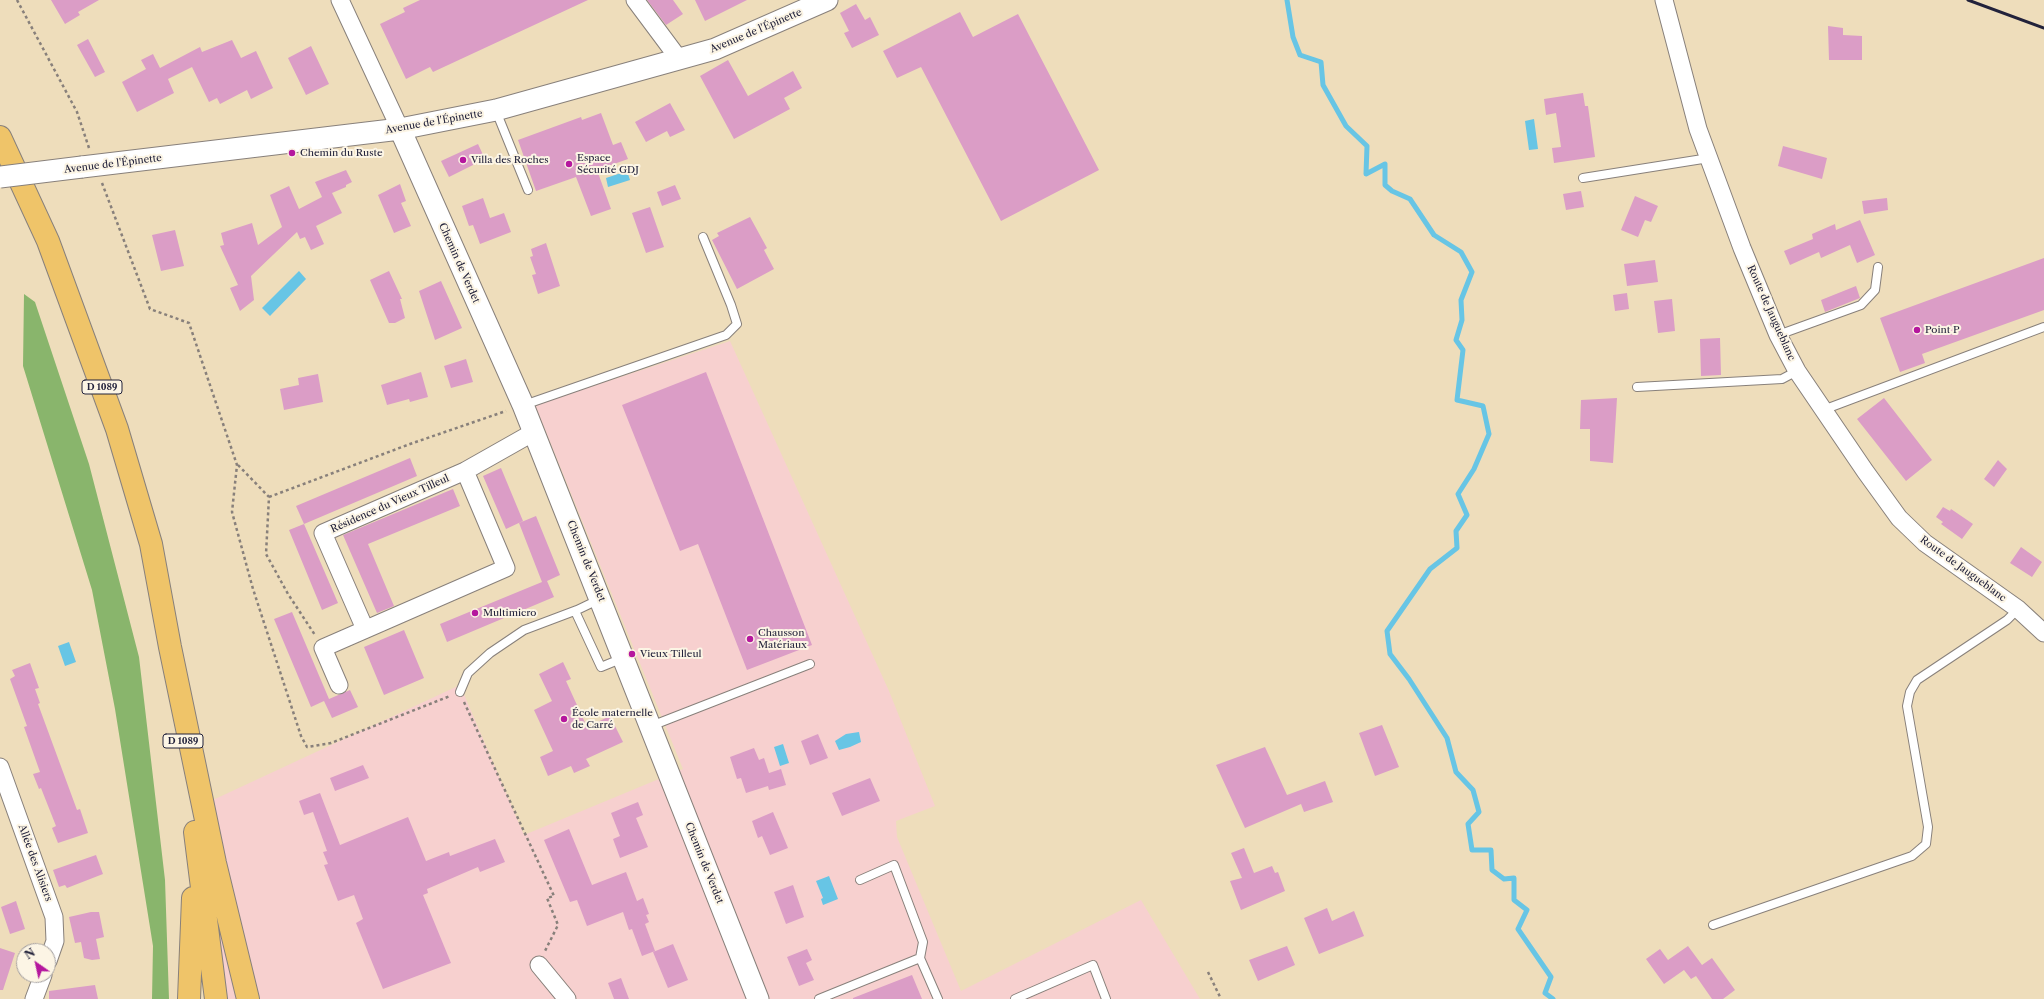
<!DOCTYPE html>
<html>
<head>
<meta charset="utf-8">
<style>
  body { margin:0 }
  #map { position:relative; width:2044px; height:999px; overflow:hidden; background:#edb; font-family:"Libre Caslon Text",serif }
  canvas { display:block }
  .north { position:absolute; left:16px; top:943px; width:40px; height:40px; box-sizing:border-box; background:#fcf5e5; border:1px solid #a5a1a1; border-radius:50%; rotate:326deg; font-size:11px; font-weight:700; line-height:16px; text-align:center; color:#22223b }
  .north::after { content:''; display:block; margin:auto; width:14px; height:18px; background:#b5179e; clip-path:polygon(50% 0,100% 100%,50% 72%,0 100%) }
</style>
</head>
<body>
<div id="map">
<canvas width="2044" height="999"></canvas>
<div class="north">N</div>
</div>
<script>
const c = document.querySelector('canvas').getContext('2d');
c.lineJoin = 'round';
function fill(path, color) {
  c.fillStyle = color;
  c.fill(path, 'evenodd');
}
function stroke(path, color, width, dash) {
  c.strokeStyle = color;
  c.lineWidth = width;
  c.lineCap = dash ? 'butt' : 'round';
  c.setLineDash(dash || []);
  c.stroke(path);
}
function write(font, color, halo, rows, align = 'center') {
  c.font = font + ' "Libre Caslon Text",serif';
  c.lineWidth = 4;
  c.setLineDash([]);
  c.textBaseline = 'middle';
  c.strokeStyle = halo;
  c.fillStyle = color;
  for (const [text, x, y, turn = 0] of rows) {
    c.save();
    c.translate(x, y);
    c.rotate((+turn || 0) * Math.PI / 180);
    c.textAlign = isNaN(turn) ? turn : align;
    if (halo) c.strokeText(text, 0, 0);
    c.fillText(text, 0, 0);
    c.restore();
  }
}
const built = new Path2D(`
  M730,341L889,691L935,806L896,821L897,837L961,991L1141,900L1200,999H228L200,806L460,685L524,835L683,769L535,405Z`);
const forest = new Path2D(`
  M24,294L35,302L89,464L139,657L165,880L169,999H152L153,946L115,709L92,590L23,366Z`);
const water = new Path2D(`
  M1534,119L1538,149L1529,150L1525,121Z
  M627,171L630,180L608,187L606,178Z
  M299,271L306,279L270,316L262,308Z
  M69,642L76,662L65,666L58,646Z
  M859,732L861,742L850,747L839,750L835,741L846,734Z
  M783,744L789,763L780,766L774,747Z
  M829,876L838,899L823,905L821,899L823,898L816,881Z`);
const stream = new Path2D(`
  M1287,0L1293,37L1300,55L1321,62L1323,85L1346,126L1367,146L1366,174L1385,164V185L1392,191L1410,199L1434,235L1461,252L1472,272L1461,300L1462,320L1456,340L1463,350L1457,400L1483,406L1489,434L1474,469L1458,494L1467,515L1456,531L1457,548L1430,569L1387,631L1390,654L1409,679L1447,738L1456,772L1473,790L1479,812L1468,824L1472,850H1491L1492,870L1504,879L1514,878V900L1527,910L1518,929L1551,977L1545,993L1553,999`);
const building = new Path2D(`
  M51,0H99L78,12L80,15L65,24Z
  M420,0H588L433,72L430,67L406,79L380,24L405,12L403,8Z
  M647,0H673L683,14L666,25Z
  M695,0H747L705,21Z
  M856,4L865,20L870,17L879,35L852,48L844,33L849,31L840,13Z
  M960,12L973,37L1018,14L1099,170L1001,221L921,67L897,78L883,51Z
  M1828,26L1843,28V35L1862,36V60H1829Z
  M88,39L105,72L95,77L77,45Z
  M232,40L241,58L256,51L273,88L251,99L247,90L220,104L217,98L209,102L192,67L168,79L174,93L137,112L122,82L146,69L141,60L153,54L160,68L200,47L202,52Z
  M311,46L329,84L306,95L288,58Z
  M728,60L748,96L793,71L802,88L784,98L790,109L734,139L700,76Z
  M1583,93L1585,106H1588L1595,157L1554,163L1552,148L1561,147L1556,113L1546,115L1544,99Z
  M670,103L685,130L670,137L667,131L646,142L635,122Z
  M601,113L613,145L621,142L628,159L597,170L611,209L591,216L576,177L536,191L518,140L581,117L582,120Z
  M478,144L485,159L449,177L441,161Z
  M1783,146L1827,158L1822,179L1778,166Z
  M346,170L352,182L346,185V187L332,193L342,213L316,226L324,244L311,250L305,237L300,239L297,232L251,276L254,300L240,311L230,288L238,285L220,246L224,245L221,233L252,223L258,245L282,227L270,195L289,186L299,209L322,197L315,182Z
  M400,184L406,201L401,203L411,226L394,233L378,195Z
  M675,185L681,199L662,206L657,192Z
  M1581,191L1584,207L1566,210L1563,194Z
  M1635,196L1658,206L1651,222L1645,220L1638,237L1621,230Z
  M483,198L490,218L504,213L511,232L480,244L473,225L469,226L462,206Z
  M1887,198L1888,210L1864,214L1862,201Z
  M650,207L664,247L646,253L632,213Z
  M750,217L767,248L764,250L774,269L737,289L712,240L719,236L717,233Z
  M1860,220L1875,255L1857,263L1850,245L1821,258L1819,252L1790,265L1784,251L1813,239L1812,234L1835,224L1836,230Z
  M175,230L184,266L161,271L152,235Z
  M546,243L560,286L538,294L532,275L536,274L530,257L533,256L531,249Z
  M2044,258V310L1922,354L1925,363L1900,372L1880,318Z
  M1655,260L1658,282L1627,286L1624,264Z
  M389,271L402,299H400L405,318L395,323H389L370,280Z
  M441,281L462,328L435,340L419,291Z
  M1856,286L1860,298L1825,312L1821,300Z
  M1627,293L1629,309L1615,311L1613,295Z
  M1672,299L1675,331L1658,333L1654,301Z
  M1720,338L1721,375L1701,376L1700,339Z
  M466,359L473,382L451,388L444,366Z
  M421,372L428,397L410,402L409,399L387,405L381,385Z
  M706,372L812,645L747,670L698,544L680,551L622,405Z
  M318,374L323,402L284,410L280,389L299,385L298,378Z
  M1617,398L1613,463L1590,461V429H1580L1581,400Z
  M1884,398L1932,460L1906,481L1857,419Z
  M410,458L417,476L304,524L296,506Z
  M1998,460L2007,469L1994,487L1984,479Z
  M501,468L523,521L506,529L483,476Z
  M453,489L460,506L368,544L394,606L377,613L343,535Z
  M1943,507L1950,511L1951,509L1973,524L1962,539L1941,524L1943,522L1936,517Z
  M536,516L560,575L547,581L554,597L447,642L440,624L542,582L519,523Z
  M304,524L338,603L322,610L289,530Z
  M2021,547L2042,562L2032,577L2010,563Z
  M292,612L329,699L350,690L358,707L332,718L324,701L311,707L274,619Z
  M404,630L424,678L384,695L364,647Z
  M563,662L571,679L566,681L587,727L610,716L623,742L586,759L590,766L574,773L571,766L548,776L540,757L553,751L534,710L552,701L539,674Z
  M30,663L39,688L35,689L40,703L38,704L77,810L80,809L88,833L58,843L52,828L56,826L41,788L39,789L33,774L40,772L24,727L27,726L10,679L15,676L12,670Z
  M1382,725L1399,767L1375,776L1359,733Z
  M818,734L828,758L810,765L801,741Z
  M1265,747L1287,795L1325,781L1333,802L1304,812L1301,804L1245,828L1216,765Z
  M754,748L759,760L764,758L769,773L781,769L786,785L769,790L768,786L746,793L741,778L737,779L730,757Z
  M363,765L369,778L335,791L330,778Z
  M870,778L880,801L842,816L832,793Z
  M320,793L340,845L408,817L426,861L449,852L450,856L495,839L505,862L480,872L478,867L427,889L428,893L423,895L451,963L383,989L356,923L363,919L354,895L338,901L324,865L328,864L323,852L327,851L313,812L304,815L299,801Z
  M638,802L643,815L636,818L648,847L620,858L613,839L620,836L611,813Z
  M773,812L788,848L770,855L762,836L758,838L752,821Z
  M569,829L592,885L626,872L637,901L643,898L649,914L646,915L649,922L645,924L655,951L642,956L632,929L629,930L623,912L587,926L577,900L570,902L544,840Z
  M1244,848L1254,873L1272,866L1275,873L1278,872L1285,891L1241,910L1230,881L1242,878L1231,853Z
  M96,855L103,874L67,888L65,885L59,887L53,870Z
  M793,885L804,917L786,924L774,892Z
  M16,901L25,929L10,934L1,907Z
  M1327,908L1332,921L1354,911L1364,936L1319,954L1304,918Z
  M91,912H99L104,937L96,939L100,959L92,960L84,958L81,942L75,943L69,917Z
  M673,944L688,980L668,988L653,952Z
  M1287,946L1295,965L1258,981L1249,960Z
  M1688,946L1702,965L1712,958L1735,990L1723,999H1712L1696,976L1691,979L1684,970L1664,984L1646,959L1660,949L1668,960Z
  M0,948L15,953L3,990H0Z
  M807,949L812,960L806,963L814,980L799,986L787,957Z
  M912,975L922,999H853V998Z
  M621,978L629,999H614L608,983Z
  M95,985L98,999H49V991Z`);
const path = new Path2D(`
  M17,0L77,112L89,148
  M102,183L150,309L189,323L237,465L232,512L253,589L301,736L307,747L331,743L450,696
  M238,465L269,497L266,554L288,594L315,635
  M269,497L410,444L506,411
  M464,702L554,896L547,898L558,925L545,951
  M1208,972L1221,999`);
const service = new Path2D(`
  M496,111L528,190
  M1583,178L1709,158
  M1778,335L1861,305L1875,290L1878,267
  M1637,387L1782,379L1797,371
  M524,405L726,335L737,324L731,305L703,237
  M1823,410L2044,327
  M600,599L575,611L601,667L623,658
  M460,692L468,673L490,653L524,630L577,610
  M651,726L810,664
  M860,880L894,865L923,942L920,958
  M1713,925L1912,856L1926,844L1928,827L1907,706L1910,692L1917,680L2007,620L2018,609
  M819,999L920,958L938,999
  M1015,999L1093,965L1106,999`);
const minor = new Path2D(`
  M340,0L400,129
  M635,0L679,59
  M1664,0L1698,129L1742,248L1778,335L1797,371L1865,471L1899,518L1925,543L2018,609L2044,633
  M365,629L323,533L465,471L534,432
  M339,685L323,648L506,568L465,471
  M0,767L54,917L55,941L48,961
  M539,965L567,999
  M34,999L43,975`);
const tertiary = new Path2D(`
  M400,129L523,405L758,999
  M82,167L400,129L496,110L715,49L827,0`);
const trunk = new Path2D(`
  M0,137L48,241L117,429L151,544L170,647L215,863L248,999
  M195,832L216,999
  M189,999L193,898`);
const rail = new Path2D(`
  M1968,0L2044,28`);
const tertiaryBridge = new Path2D(`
  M0,177L82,167`);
const markers = [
  [292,153,4,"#b5179e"],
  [463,160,4,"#b5179e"],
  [569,164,4,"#b5179e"],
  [1917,330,4,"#b5179e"],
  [475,613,4,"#b5179e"],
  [750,639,4,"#b5179e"],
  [632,654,4,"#b5179e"],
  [564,719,4,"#b5179e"]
];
const shields = [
  [102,387,40],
  [183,741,40]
];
const shieldNames = [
  ["D 1089",102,387],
  ["D 1089",183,741]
];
const streetNames = [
  ["Avenue de l'Épinette",756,31,-23],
  ["Avenue de l'Épinette",434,122,-10],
  ["Avenue de l'Épinette",113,164,-7],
  ["Chemin de Verdet",459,263,66],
  ["Route de Jaugueblanc",1771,313,66],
  ["Résidence du Vieux Tilleul",390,504,-24],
  ["Chemin de Verdet",586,561,68],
  ["Route de Jaugueblanc",1963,569,36],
  ["Allée des Alisiers",35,863,70],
  ["Chemin de Verdet",704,863,68]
];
const poiNames = [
  ["Chemin du Ruste",300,153],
  ["Espace",577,158],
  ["Sécurité GDJ",577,170],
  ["Villa des Roches",471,160],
  ["Point P",1925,330],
  ["Multimicro",483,613],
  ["Chausson",758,633],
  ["Matériaux",758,645],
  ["Vieux Tilleul",640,654],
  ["École maternelle",572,713],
  ["de Carré",572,725]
];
fill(built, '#f7d0cf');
fill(forest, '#89b56c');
fill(water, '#67c5e5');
stroke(stream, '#67c5e5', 5);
fill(building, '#db9dc6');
stroke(service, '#88807b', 10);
stroke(minor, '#88807b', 19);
stroke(tertiary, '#88807b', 23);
stroke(trunk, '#88807b', 24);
stroke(path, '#88807b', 2.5, [3, 3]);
stroke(service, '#fff', 8);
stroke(minor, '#fff', 17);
stroke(tertiary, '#fff', 21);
stroke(trunk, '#efc469', 22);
stroke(rail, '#22223b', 3);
stroke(tertiaryBridge, '#88807b', 23, []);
stroke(tertiaryBridge, '#fff', 21);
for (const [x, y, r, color] of markers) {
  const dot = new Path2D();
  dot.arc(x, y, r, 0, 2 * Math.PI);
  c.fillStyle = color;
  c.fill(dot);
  stroke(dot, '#fcf5e5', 1.5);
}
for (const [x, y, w] of shields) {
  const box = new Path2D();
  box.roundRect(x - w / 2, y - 7, w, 14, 3);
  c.fillStyle = '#fcf5e5';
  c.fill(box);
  stroke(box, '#22223b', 1);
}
write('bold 9px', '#22223b', null, shieldNames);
write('10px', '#22223b', '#fcf5e5', streetNames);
write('10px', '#22223b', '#fcf5e5', poiNames, 'left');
</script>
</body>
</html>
